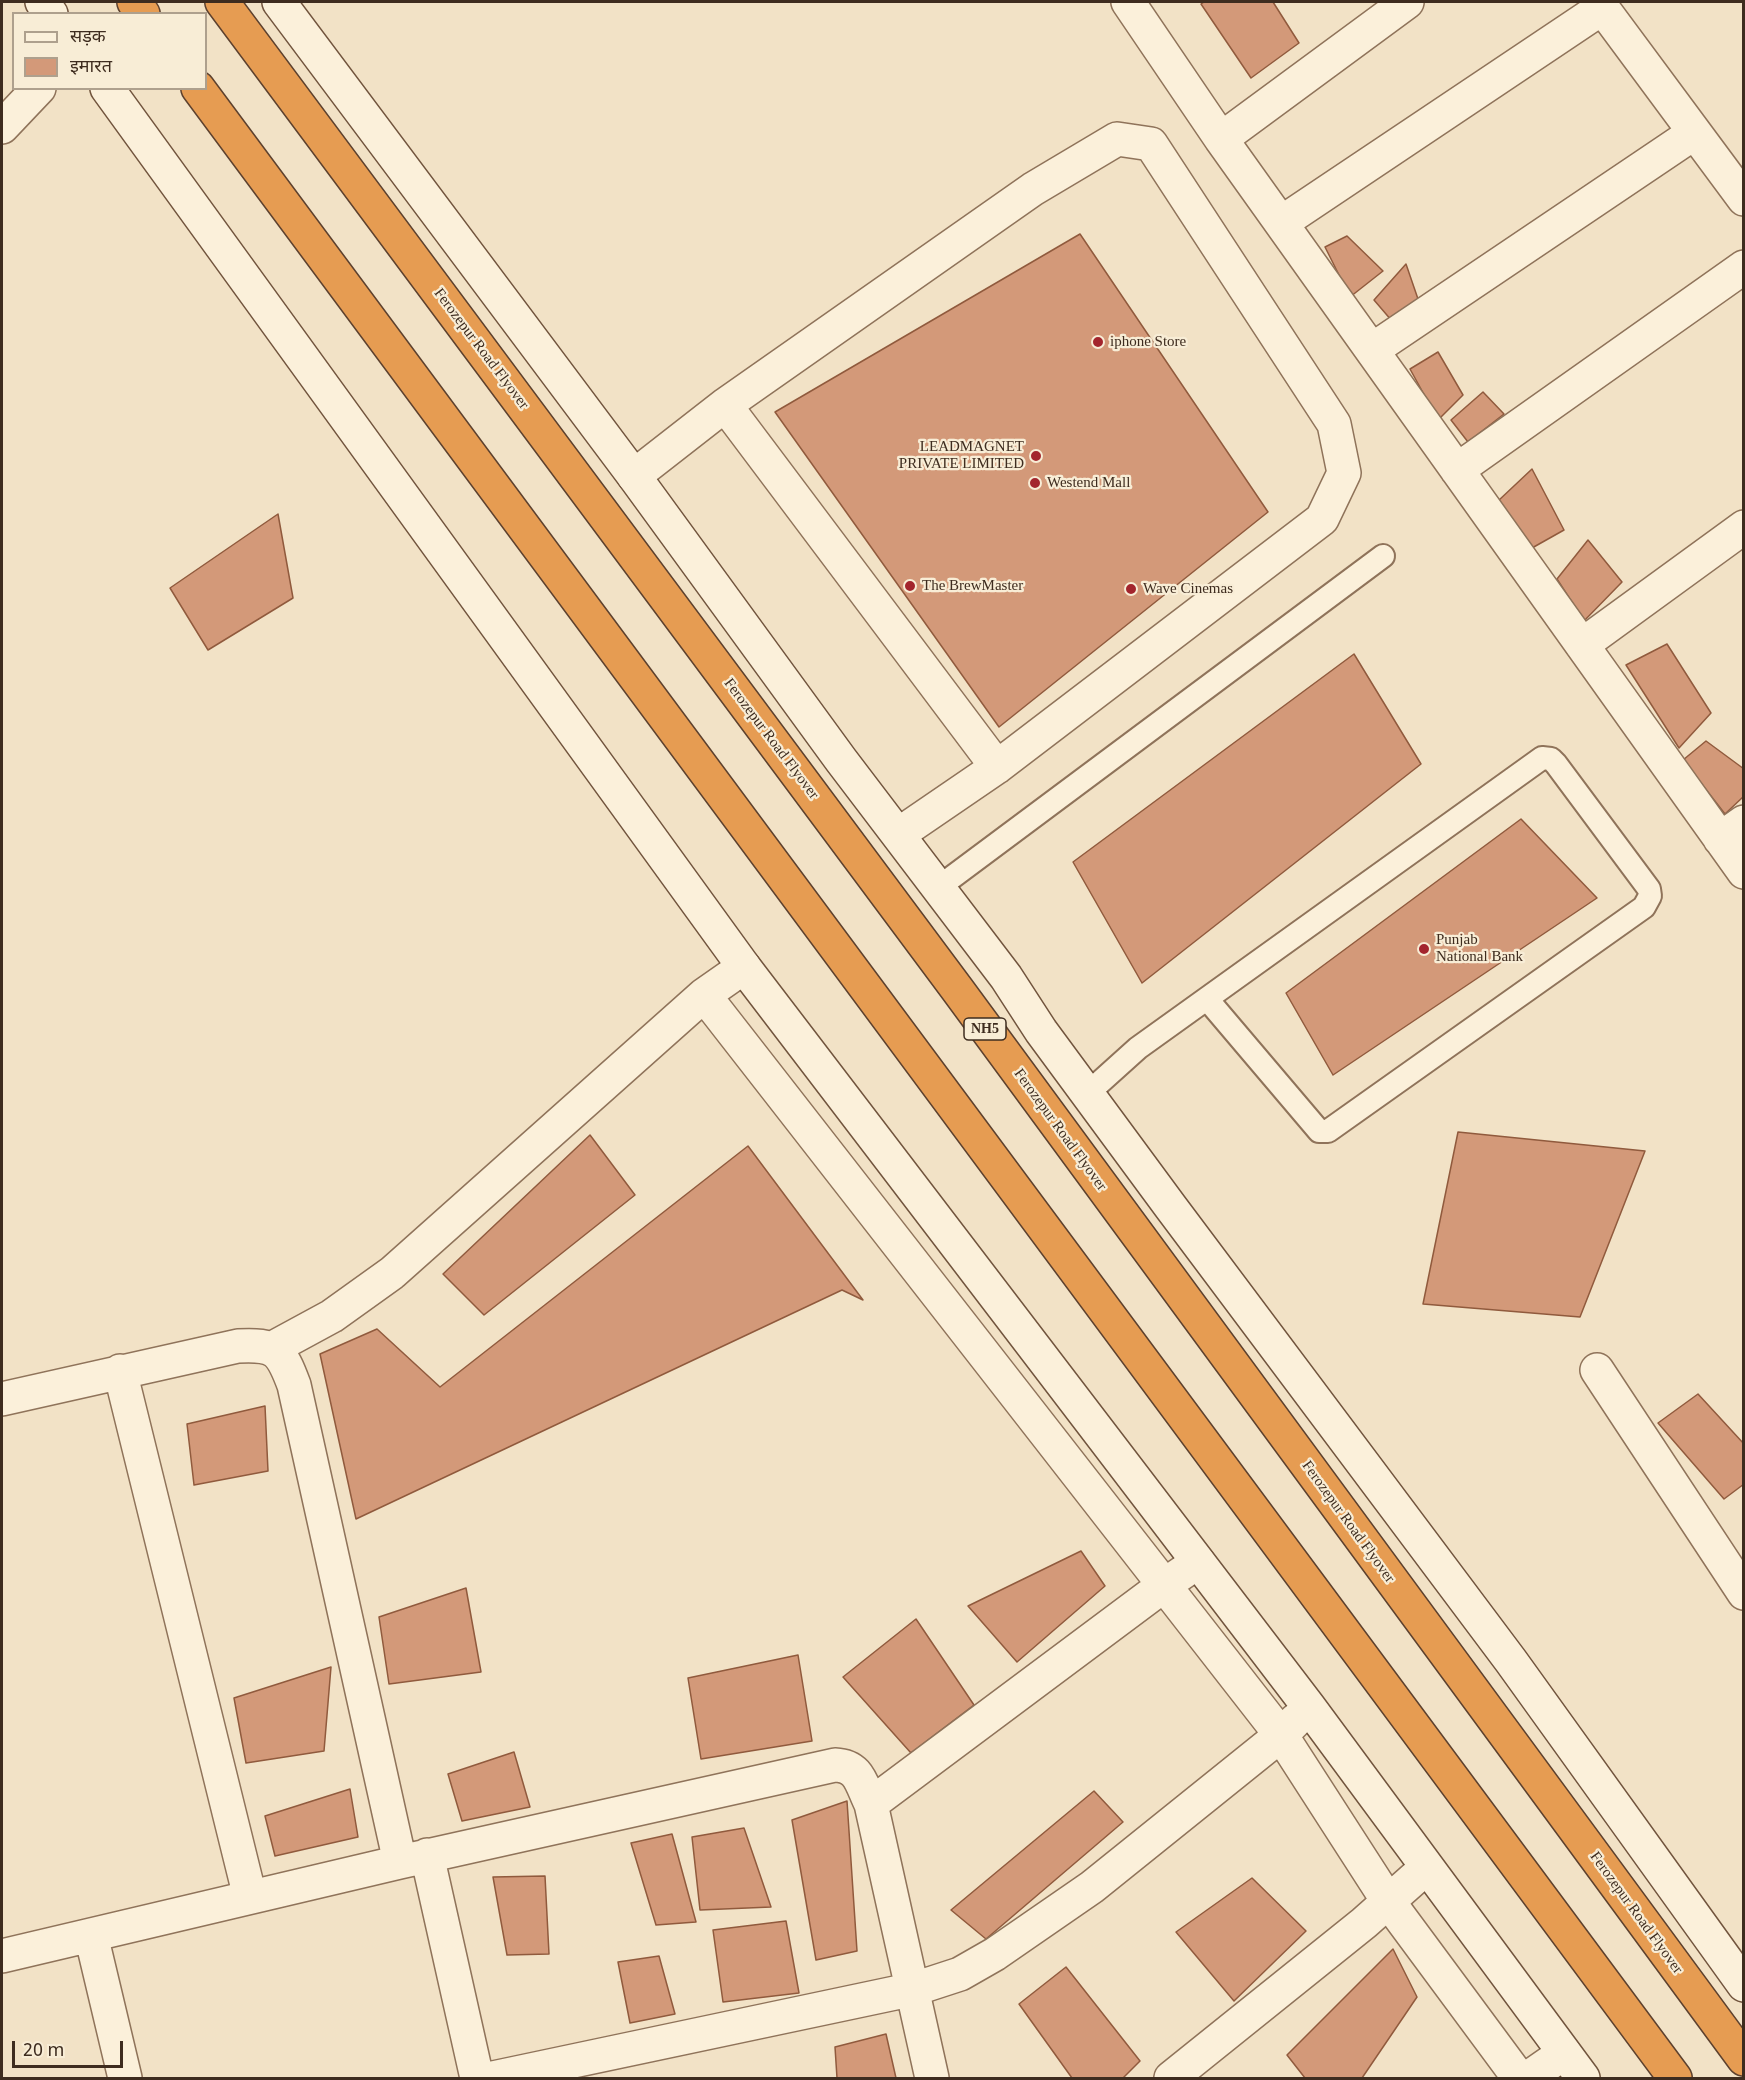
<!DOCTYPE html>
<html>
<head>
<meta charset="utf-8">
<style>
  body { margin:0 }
  #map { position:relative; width:1745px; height:2080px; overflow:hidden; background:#f2e2c6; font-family:Georgia,"Noto Sans Devanagari",serif }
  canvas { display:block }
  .frame { position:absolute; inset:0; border:3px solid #3e2c1f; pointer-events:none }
  .legend { position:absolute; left:12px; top:12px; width:195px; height:78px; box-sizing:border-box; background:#f8edd6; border:2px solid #aea08d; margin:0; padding:8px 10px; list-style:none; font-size:18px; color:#3e2c1f }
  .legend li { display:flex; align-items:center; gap:12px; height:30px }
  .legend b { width:30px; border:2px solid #aea08d }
  .scale { position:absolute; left:12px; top:2041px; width:111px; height:27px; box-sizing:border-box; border:3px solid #3e2c1f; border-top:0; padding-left:8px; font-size:18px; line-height:21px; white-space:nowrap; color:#3e2c1f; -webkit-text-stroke:4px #f8edd6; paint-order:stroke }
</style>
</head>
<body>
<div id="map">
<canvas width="1745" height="2080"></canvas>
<div class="frame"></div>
<ul class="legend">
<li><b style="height:8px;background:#fbf0da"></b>सड़क</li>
<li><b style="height:16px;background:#d39979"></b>इमारत</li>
</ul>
<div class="scale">20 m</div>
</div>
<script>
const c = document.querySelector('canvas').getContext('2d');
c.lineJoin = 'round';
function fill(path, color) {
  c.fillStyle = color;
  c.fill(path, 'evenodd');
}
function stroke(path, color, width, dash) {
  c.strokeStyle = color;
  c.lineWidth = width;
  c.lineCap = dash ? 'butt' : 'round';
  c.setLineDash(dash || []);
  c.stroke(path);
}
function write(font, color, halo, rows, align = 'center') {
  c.font = font + ' Georgia,serif';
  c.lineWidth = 4.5;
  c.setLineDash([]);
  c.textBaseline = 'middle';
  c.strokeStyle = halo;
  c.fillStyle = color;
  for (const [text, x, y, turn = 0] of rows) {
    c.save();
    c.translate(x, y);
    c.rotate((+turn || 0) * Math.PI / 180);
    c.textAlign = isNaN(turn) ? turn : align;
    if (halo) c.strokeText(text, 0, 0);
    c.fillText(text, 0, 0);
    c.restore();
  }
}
const building = new Path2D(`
  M1204,2H1273L1299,43L1251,78L1201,4Z
  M1080,234L1268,512L999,727L775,412Z
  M1347,236L1383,271L1350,297L1325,247Z
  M1406,264L1418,299L1392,321L1374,300Z
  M1438,352L1463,395L1438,420L1410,369Z
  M1483,392L1504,414L1468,442L1451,420Z
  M1532,469L1564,530L1532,548L1498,501Z
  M278,514L293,598L208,650L170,588Z
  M1588,540L1622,582L1584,621L1557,579Z
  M1667,644L1711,713L1679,748L1626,665Z
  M1354,654L1421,764L1142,983L1073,862Z
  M1706,741L1744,769V796L1725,814L1683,760Z
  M1521,819L1597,898L1333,1075L1286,993Z
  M1458,1132L1645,1151L1580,1317L1423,1304Z
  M590,1135L635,1195L484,1315L443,1274Z
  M748,1146L863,1300L842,1290L356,1519L320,1354L377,1329L440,1387Z
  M1698,1394L1744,1444V1484L1724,1499L1658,1423Z
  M265,1406L268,1471L194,1485L187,1424Z
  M1081,1551L1105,1586L1017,1662L968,1606Z
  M466,1588L481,1672L389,1684L379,1617Z
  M916,1619L974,1705L911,1753L843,1677Z
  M798,1655L812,1741L701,1759L688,1678Z
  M331,1667L324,1751L246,1763L234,1698Z
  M514,1752L530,1807L462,1821L448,1774Z
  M350,1789L358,1837L275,1856L265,1816Z
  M1094,1791L1123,1822L986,1939L951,1910Z
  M847,1801L857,1951L816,1960L792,1820Z
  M744,1828L771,1907L700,1910L692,1837Z
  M672,1834L696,1922L656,1925L631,1843Z
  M545,1876L549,1954L507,1955L493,1877Z
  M1252,1878L1306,1931L1234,2001L1176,1932Z
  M786,1921L799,1993L723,2002L713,1930Z
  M1393,1949L1417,1997L1362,2078H1305L1287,2055Z
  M659,1956L675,2014L630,2023L618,1962Z
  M1066,1967L1140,2061L1123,2078H1072L1019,2004Z
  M886,2034L896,2078H837L835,2047Z`);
const lane = new Path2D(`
  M939,887L1383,556
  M1088,1093L1138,1048L1542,758L1551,759L1556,764L1649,889L1650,896L1644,907L1328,1131H1319L1207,999`);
const street = new Path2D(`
  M1128,2L1221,139L1407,2
  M1598,2L1744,199
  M2,127L39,88
  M1221,139L1744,872
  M1281,223L1602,8
  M1372,350L1694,133
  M725,405L997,767
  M1457,470L1744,267
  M634,476L725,405L1033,189L1117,139L1151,144L1334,424L1344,473L1322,519L997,767L899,834
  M1582,645L1744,527
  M1720,839L1744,822
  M704,995L1281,1735L1388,1901L1519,2078
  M273,1348L332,1316L392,1273L704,995L744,967
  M1597,1370L1744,1593
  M120,1371L250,1897
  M2,1399L238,1346C276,1344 281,1350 294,1385L400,1862
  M871,1804L1163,1586L1198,1562
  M427,1855L477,2078
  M91,1935L125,2078
  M2,1956L400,1862L835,1765C860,1766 861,1784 871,1804L932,2078
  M493,2078L914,1989L960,1974L995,1954L1092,1887L1281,1735L1296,1720
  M1171,2078L1364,1923L1426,1868
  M1528,2078L1564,2053`);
const secondary = new Path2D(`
  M42,2L51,14
  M279,2L634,476L841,760L1006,977L1041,1031L1170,1206L1511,1661L1744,1985
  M107,88L744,967L1309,1707L1583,2078`);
const highway = new Path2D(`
  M134,2L143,14
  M222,2L957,989L1744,2059
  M198,88L1675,2078`);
const markers = [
  [1098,342,6,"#a3252d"],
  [1036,456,6,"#a3252d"],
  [1035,483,6,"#a3252d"],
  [910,586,6,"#a3252d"],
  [1131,589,6,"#a3252d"],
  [1424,949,6,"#a3252d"]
];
const shields = [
  [985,1029,42]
];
const shieldNames = [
  ["NH5",985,1029]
];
const poiNames = [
  ["iphone Store",1110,342],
  ["LEADMAGNET",1024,447,"right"],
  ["PRIVATE LIMITED",1024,464,"right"],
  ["Westend Mall",1047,483],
  ["The BrewMaster",922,586],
  ["Wave Cinemas",1143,589],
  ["Punjab",1436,940],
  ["National Bank",1436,957]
];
const streetNames = [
  ["Ferozepur Road Flyover",481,349,53],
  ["Ferozepur Road Flyover",771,739,53],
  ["Ferozepur Road Flyover",1060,1130,54],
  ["Ferozepur Road Flyover",1348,1522,54],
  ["Ferozepur Road Flyover",1636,1913,54]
];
fill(building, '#d39979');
stroke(building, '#905a3d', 1.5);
stroke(lane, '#8f735a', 26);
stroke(street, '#8f735a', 36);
stroke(secondary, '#71543d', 36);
stroke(highway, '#5d412e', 36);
stroke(lane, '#fbf0da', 22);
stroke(street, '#fbf0da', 33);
stroke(secondary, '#fbf0da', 33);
stroke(highway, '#e69c52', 33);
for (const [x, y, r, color] of markers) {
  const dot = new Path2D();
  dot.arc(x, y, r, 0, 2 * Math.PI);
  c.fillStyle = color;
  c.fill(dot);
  stroke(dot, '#f8edd6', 2);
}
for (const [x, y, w] of shields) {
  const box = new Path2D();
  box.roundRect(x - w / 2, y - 11, w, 22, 4.5);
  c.fillStyle = '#f8edd6';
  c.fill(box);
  stroke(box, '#3e2c1f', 1.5);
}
write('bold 14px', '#3e2c1f', null, shieldNames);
write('15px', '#3e2c1f', '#f8edd6', poiNames, 'left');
write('15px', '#3e2c1f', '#f8edd6', streetNames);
</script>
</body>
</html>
